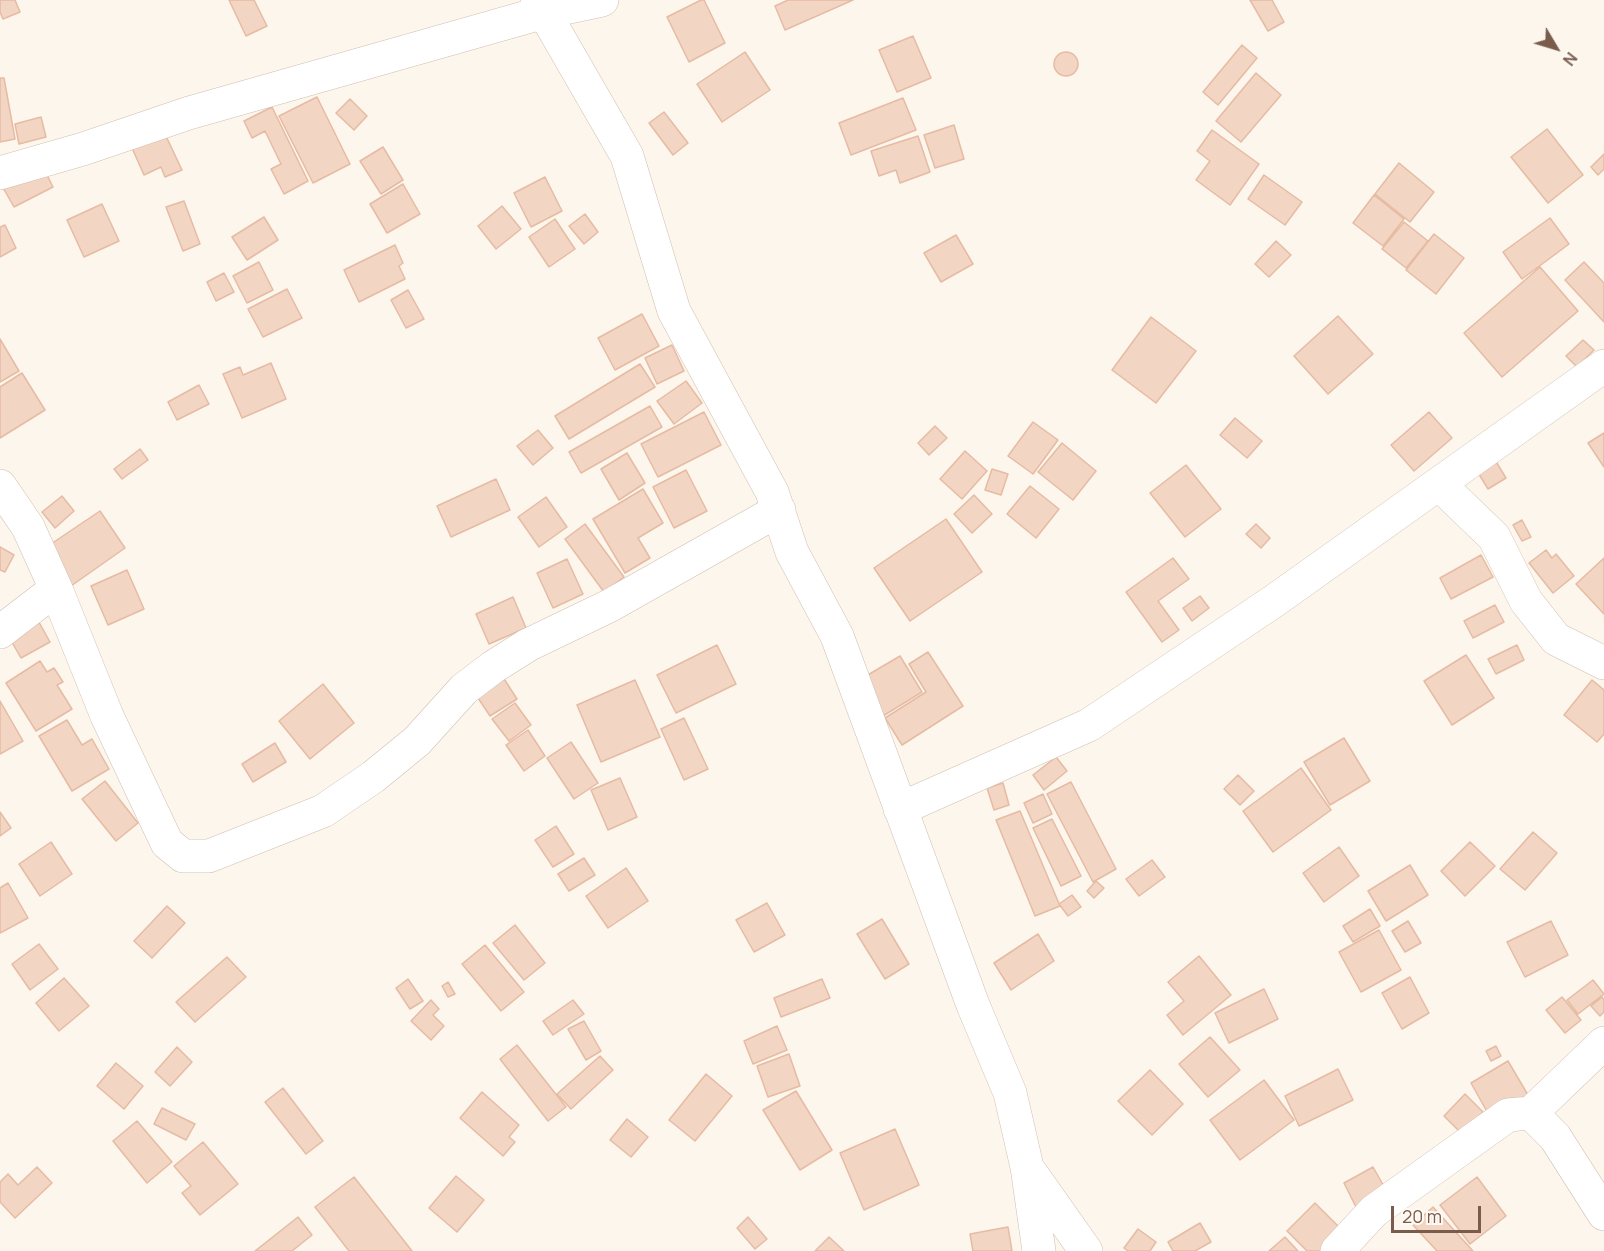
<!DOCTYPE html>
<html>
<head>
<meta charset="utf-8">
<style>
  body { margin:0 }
  #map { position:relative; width:1604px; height:1251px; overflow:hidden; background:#fdf6ec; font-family:Manrope,sans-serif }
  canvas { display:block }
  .north { position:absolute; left:1526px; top:18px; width:60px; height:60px; -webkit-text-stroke:4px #fffaf3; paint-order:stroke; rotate:128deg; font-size:16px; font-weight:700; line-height:24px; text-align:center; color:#7a5c4d }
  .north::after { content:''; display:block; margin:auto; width:21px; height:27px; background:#7a5c4d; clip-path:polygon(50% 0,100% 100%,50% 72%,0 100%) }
  .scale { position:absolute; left:1391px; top:1206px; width:90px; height:27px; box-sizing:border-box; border:3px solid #7a5c4d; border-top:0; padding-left:8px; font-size:18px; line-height:21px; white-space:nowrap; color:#7a5c4d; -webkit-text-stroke:4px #fffaf3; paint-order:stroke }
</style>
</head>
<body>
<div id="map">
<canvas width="1604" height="1251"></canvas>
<div class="north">N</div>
<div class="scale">20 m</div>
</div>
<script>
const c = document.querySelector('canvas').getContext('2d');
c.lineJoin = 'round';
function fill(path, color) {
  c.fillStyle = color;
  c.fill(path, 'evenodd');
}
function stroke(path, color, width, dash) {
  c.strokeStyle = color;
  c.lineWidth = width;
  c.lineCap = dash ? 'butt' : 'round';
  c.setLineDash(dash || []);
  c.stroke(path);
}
const building = new Path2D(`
  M0,0H15L20,12L3,19L0,12Z
  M229,0H254L267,26L246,36Z
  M701,0H704L725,43L689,62L667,17Z
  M788,0H853L785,30L775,6Z
  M1250,0H1272L1284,22L1268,31Z
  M913,36L931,78L897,92L879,50Z
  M1242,45L1257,58L1218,105L1203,92Z
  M1054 64a12 12 0 1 1 24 0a12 12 0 1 1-24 0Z
  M745,52L770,90L722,122L697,84Z
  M1256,73L1281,95L1241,142L1216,121Z
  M0,78H4L15,139L0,142Z
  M317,97L350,164L313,183L279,116Z
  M903,98L916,130L851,155L839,123Z
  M350,99L367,116L354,130L336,113Z
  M272,107L308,181L284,194L271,169L281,164L265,131L252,138L244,121Z
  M664,112L688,143L673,155L649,123Z
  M41,117L46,137L19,144L15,124Z
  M954,125L964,159L935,168L924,135Z
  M1547,129L1583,175L1548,203L1511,157Z
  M1212,130L1259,164L1230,205L1196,180L1210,161L1197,151Z
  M165,134L182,170L165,177L161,167L144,175L132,148Z
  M918,136L930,172L900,183L896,170L879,176L871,151Z
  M383,147L403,180L381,194L360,161Z
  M1604,154V169L1598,175L1591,167Z
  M1399,163L1434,192L1410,222L1375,194Z
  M42,165L53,187L14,207L2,186Z
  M1264,175L1302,202L1285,225L1248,199Z
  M545,177L562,211L531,227L514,193Z
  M403,184L420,214L387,233L370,204Z
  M1374,195L1404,219L1383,246L1353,223Z
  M184,201L200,244L183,251L166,207Z
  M102,204L119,241L84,257L67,220Z
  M502,206L521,229L496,249L478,226Z
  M585,214L598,232L584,244L569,226Z
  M264,217L278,240L247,260L232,237Z
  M1550,218L1569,244L1522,279L1503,252Z
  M555,219L575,249L549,267L529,237Z
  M1404,222L1428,241L1406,268L1382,249Z
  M5,225L16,248L0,257V227Z
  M1434,234L1464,258L1436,294L1406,270Z
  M956,235L973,264L941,282L924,253Z
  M1276,241L1291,255L1269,277L1255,264Z
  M395,245L403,263L399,266L405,279L359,302L344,270Z
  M259,262L273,290L247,303L233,276Z
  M1584,262L1604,283V322L1565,280Z
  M1540,267L1578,311L1502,377L1464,333Z
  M224,273L234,292L216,301L207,282Z
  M287,289L302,318L263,337L248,309Z
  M408,290L424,319L406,328L391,300Z
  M642,314L659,346L615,370L598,338Z
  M1338,316L1373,354L1328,394L1294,356Z
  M1151,317L1196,351L1156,403L1112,370Z
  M0,339L19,371L0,382Z
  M1583,340L1594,350L1577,367L1566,356Z
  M672,345L684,371L657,384L645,358Z
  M271,363L286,399L242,418L223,374L240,367L243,375Z
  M640,364L655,387L569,439L555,416Z
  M22,373L45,410L0,438V387Z
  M686,381L702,403L674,424L657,401Z
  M199,385L209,404L177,420L168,402Z
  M650,406L662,427L581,473L569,452Z
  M704,412L721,445L658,477L641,444Z
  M1429,412L1452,438L1414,471L1391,445Z
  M1235,418L1262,441L1247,458L1220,435Z
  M1033,422L1058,440L1033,474L1008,456Z
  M935,426L947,438L929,455L918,443Z
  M538,430L553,448L533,465L517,446Z
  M1604,433V467L1588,443Z
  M1062,443L1096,471L1073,500L1038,472Z
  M140,449L148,460L122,479L114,469Z
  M965,451L987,471L962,499L940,479Z
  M627,453L645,483L619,500L601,469Z
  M1495,460L1506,478L1488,489L1477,471Z
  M1186,465L1221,509L1185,537L1150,493Z
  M992,469L1008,474L1001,495L985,490Z
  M686,470L707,511L674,528L653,487Z
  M496,479L510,510L451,537L437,506Z
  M1030,486L1059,509L1036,538L1007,514Z
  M643,489L663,523L638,538L650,558L625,573L593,519Z
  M974,495L992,514L972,533L954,514Z
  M62,496L74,511L55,528L42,512Z
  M546,497L567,527L539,547L518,517Z
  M100,511L125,548L71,586L45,548Z
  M946,519L982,572L910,621L874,568Z
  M1522,520L1531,537L1522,541L1513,525Z
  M585,524L624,577L604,592L565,539Z
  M1256,524L1270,538L1261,548L1246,534Z
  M0,547L14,555L5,572L0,570Z
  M1546,550L1552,558L1556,554L1574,576L1553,593L1529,563Z
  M1481,555L1493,577L1451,599L1440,578Z
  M1173,558L1189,579L1158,601L1179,630L1162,642L1126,592Z
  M1604,558V614L1576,584Z
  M567,559L583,594L553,608L537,573Z
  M127,570L144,609L108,625L91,586Z
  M1200,596L1209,608L1192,621L1183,608Z
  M513,597L526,628L489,644L476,614Z
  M1495,605L1504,622L1473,638L1464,621Z
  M35,615L50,642L21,658L6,632Z
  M717,645L736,684L676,713L657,675Z
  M1517,645L1524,660L1496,674L1488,659Z
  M928,652L963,706L902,745L885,718L926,692L909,664Z
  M1466,655L1494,698L1452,725L1424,681Z
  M900,656L922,692L883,716L861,679Z
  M40,661L47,672L54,668L63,682L57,685L72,709L36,731L6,683Z
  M499,671L517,699L490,716L472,689Z
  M635,680L660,737L601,762L577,705Z
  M1592,680L1604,690V734L1597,742L1564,715Z
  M323,684L354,723L310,759L279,721Z
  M0,701L23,741L0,754Z
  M515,703L531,725L509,741L492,719Z
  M684,718L708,769L684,780L661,729Z
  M67,720L82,745L92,739L109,769L72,791L39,736Z
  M528,730L545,756L524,771L506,745Z
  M1344,738L1370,781L1330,805L1304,762Z
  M571,742L598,783L574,799L547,758Z
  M275,743L286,762L253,782L242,764Z
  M1056,757L1067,771L1044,790L1033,775Z
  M1301,768L1331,810L1273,852L1243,811Z
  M1238,775L1254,791L1240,805L1224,789Z
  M620,778L637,817L608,830L591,790Z
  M105,781L138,823L116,841L82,799Z
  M1071,782L1116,869L1093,882L1047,794Z
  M1003,783L1009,805L994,810L987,788Z
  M1043,794L1052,814L1033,823L1024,803Z
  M1020,811L1060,906L1035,916L996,820Z
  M0,812L11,828L0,836Z
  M1052,819L1081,876L1061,886L1033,828Z
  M556,826L574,854L553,867L535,840Z
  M1533,832L1557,853L1525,890L1500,869Z
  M51,842L72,874L40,896L19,864Z
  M1470,842L1495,866L1465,896L1441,871Z
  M1339,847L1359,876L1324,902L1303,873Z
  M584,858L595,875L569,891L558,874Z
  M1152,860L1165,877L1139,896L1126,879Z
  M1410,865L1428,895L1386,921L1368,891Z
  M626,868L648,901L608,928L586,896Z
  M1096,881L1104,888L1094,898L1087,891Z
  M8,883L28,918L0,933V888Z
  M1072,895L1081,907L1068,916L1059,904Z
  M767,903L785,935L754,952L736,920Z
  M167,906L185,923L152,958L134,941Z
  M1370,909L1380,926L1353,942L1343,926Z
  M882,919L909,964L885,979L857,934Z
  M1408,921L1421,943L1405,952L1392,931Z
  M1551,921L1568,955L1525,977L1507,942Z
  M515,925L545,963L524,980L493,943Z
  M1379,930L1401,970L1361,992L1339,952Z
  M1038,934L1054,961L1011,990L994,963Z
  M39,944L58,969L30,990L12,964Z
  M485,945L524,992L501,1011L462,964Z
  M1199,956L1231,995L1183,1035L1167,1015L1184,1001L1168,982Z
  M227,957L246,977L195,1022L176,1002Z
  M1410,977L1429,1013L1402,1029L1382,993Z
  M64,978L89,1006L59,1031L36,1003Z
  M408,979L423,1001L410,1009L396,988Z
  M822,979L830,998L781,1017L774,998Z
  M1593,980L1604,994L1578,1014L1567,1000Z
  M448,982L455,994L448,997L442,986Z
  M1264,989L1278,1019L1229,1043L1215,1013Z
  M1562,997L1581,1020L1565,1033L1546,1010Z
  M1602,997L1604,1000V1012L1600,1016L1591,1006Z
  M431,1000L439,1009L433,1015L444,1026L431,1040L411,1021Z
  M573,1000L584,1014L553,1035L543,1021Z
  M584,1021L601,1051L586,1060L568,1029Z
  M777,1026L787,1050L753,1064L744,1041Z
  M1210,1037L1240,1070L1208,1097L1179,1064Z
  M517,1045L566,1107L548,1121L500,1059Z
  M1496,1046L1501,1056L1491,1061L1486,1051Z
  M177,1047L192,1062L170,1086L155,1072Z
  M789,1054L800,1086L768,1097L757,1066Z
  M600,1056L613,1070L571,1109L557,1094Z
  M1508,1061L1528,1095L1490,1117L1471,1083Z
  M116,1063L143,1086L124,1109L97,1086Z
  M1338,1069L1353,1100L1299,1126L1285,1096Z
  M1150,1070L1183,1104L1152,1135L1118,1101Z
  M706,1074L732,1096L695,1141L669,1120Z
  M1264,1080L1294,1120L1240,1160L1210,1120Z
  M283,1088L323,1141L306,1154L265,1102Z
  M796,1091L832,1150L800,1170L763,1110Z
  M482,1092L519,1125L509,1137L515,1142L503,1156L460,1118Z
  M1465,1094L1483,1112L1462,1134L1444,1116Z
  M162,1108L195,1124L186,1140L154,1124Z
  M627,1119L648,1137L631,1157L610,1140Z
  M137,1121L172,1162L147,1183L113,1141Z
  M895,1129L919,1185L864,1210L840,1153Z
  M203,1142L238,1184L200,1215L182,1193L191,1186L174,1166Z
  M37,1167L52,1183L15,1218L0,1202V1182L8,1174L18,1185Z
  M1373,1167L1386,1190L1356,1207L1344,1183Z
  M456,1176L484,1200L457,1232L429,1208Z
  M354,1177L412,1251H349L315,1207Z
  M1477,1177L1506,1216L1470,1244L1440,1205Z
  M1315,1203L1345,1233L1326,1251H1307L1287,1231Z
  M1433,1207L1473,1251H1437L1413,1225Z
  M298,1217L312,1235L292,1251H255Z
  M748,1217L767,1239L755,1249L737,1228Z
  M1200,1223L1211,1242L1195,1251H1173L1168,1242Z
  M1008,1227L1012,1251H973L970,1234Z
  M1138,1229L1156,1242L1150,1251H1128L1124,1248Z
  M829,1237L844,1251H815Z
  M1285,1237L1298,1251H1269Z`);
const minor = new Path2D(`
  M537,0L627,156L674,311L772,492L792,552L837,636L973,1005L1010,1093L1027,1167L1039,1251
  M0,173L83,149L189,113L545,12L602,0
  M1439,484L1494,537L1526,601L1556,639L1604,663
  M0,486L28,527L56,589L107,716L167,843L183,856H209L323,811L373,777L417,741L464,689L493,667L528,645L609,606L779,510
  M0,632L56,589
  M900,809L1089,725L1274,601L1604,366
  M1531,1113L1604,1043
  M1031,1173L1086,1251
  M1337,1251L1374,1211L1508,1115L1531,1113L1555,1137L1604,1214`);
fill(building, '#f3d5c3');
stroke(building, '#e6bba3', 1.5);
stroke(minor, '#d1beb0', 34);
stroke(minor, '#fff', 33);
</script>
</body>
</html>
